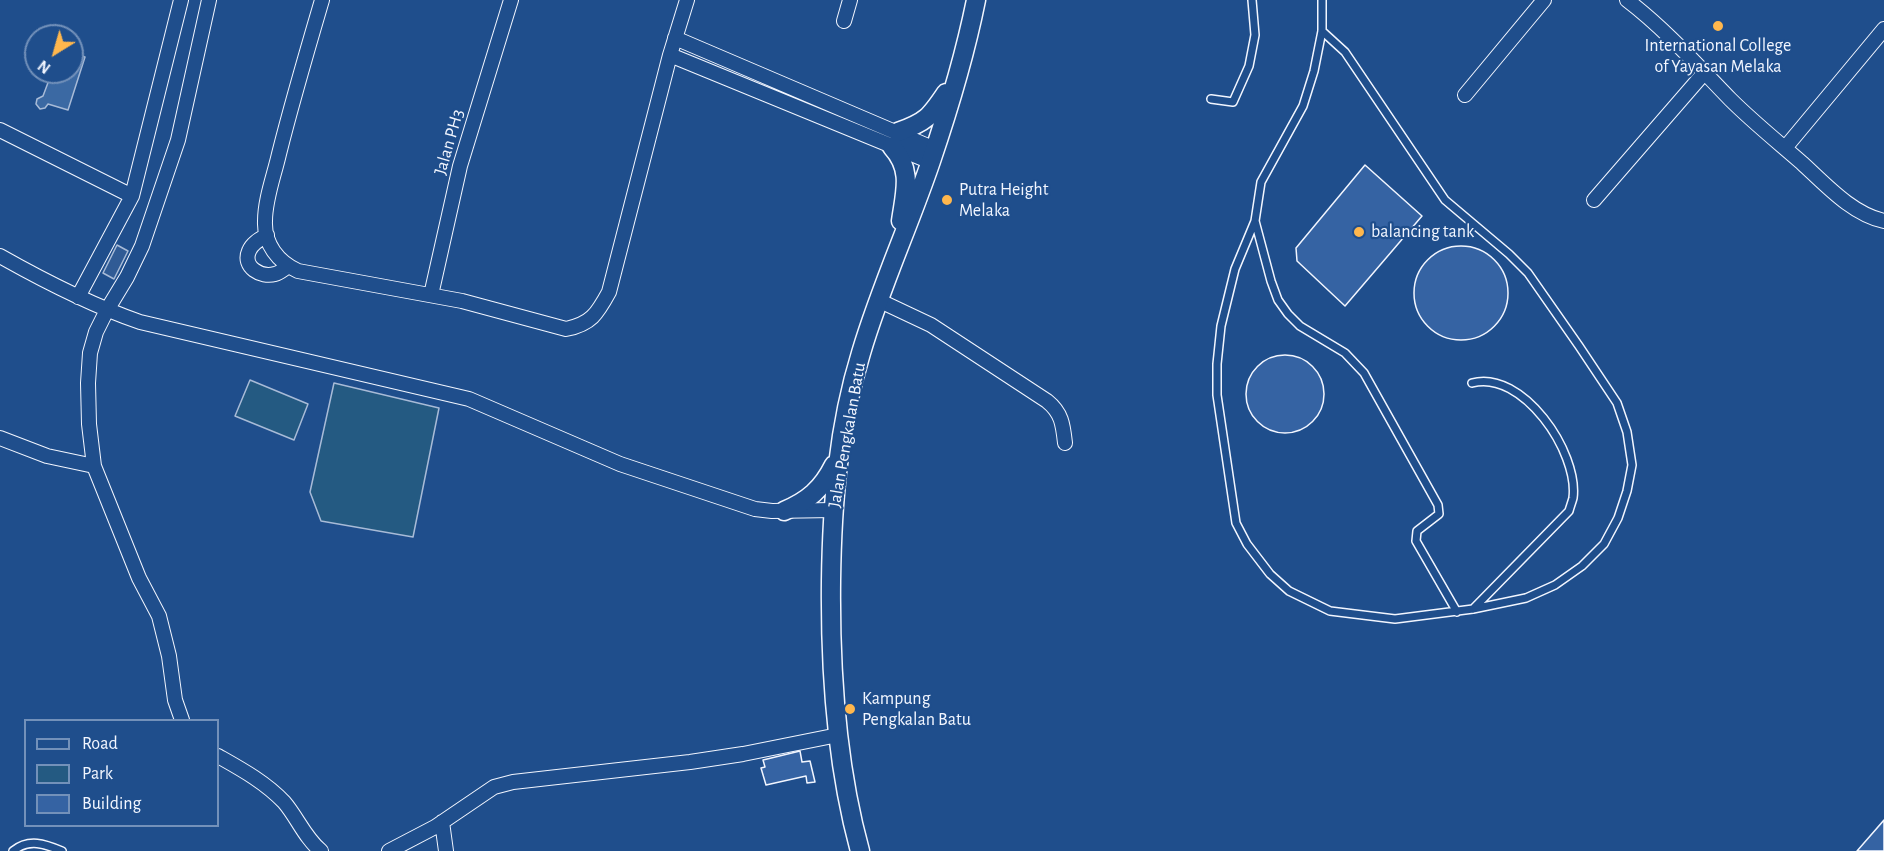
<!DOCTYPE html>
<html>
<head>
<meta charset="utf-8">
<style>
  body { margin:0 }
  #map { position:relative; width:1884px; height:851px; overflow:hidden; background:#1f4e8c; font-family:"Alegreya Sans",sans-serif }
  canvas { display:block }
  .legend { position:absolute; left:24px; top:719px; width:195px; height:108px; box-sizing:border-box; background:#1f4e8c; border:2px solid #7391ba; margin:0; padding:8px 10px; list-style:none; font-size:18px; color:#f2f6ff }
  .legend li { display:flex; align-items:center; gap:12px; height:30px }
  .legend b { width:30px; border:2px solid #7391ba }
  .north { position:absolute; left:24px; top:24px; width:60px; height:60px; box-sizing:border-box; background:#1f4e8c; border:2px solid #7391ba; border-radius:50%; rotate:217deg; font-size:16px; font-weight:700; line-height:24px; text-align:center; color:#f2f6ff }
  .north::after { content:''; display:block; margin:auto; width:21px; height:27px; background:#ffb74d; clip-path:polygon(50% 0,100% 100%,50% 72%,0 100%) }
</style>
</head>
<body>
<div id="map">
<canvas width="1884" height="851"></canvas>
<ul class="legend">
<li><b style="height:8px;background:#1f4e8c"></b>Road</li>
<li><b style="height:16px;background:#245a82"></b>Park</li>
<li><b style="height:16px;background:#3563a3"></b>Building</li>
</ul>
<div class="north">N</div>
</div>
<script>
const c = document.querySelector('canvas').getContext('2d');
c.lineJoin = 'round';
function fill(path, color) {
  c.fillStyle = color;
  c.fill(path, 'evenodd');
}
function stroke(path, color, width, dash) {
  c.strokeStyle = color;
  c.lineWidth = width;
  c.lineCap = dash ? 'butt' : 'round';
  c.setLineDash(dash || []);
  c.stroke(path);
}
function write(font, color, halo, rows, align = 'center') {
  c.font = font + ' "Alegreya Sans",sans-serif';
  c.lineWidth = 4.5;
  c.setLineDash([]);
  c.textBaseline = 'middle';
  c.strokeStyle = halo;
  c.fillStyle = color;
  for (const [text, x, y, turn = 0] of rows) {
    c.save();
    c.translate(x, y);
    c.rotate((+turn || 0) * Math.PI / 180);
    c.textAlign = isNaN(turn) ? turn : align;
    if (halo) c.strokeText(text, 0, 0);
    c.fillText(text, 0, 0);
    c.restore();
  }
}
const green = new Path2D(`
  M250,380L308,404L294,440L235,416Z
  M334,383L439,408L413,537L321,521L310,492Z`);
const parking = new Path2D(`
  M117,245L128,251L114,279L103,273Z`);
const water = new Path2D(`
  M72,54L85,57L68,110L48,104L45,108L40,109L36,104L37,99L43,96L52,72H72Z`);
const building = new Path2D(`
  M1365,165L1422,216L1345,306L1297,261L1296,248Z
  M1414 293a47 47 0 1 1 94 0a47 47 0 1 1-94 0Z
  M1246 394a39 39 0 1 1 78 0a39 39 0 1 1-78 0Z
  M800,751L802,762L810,761L815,782L807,783L806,776L766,785L761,768L765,767L763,760Z
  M1884,820V851H1857Z`);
const lane = new Path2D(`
  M1322,0V31L1314,71L1303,106L1261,182L1255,221L1235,269L1221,326L1217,364V395L1236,523L1247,544L1270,574L1289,591L1330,611L1395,619L1473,609L1526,598L1555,585L1582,566L1604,544L1618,518L1627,491L1632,465L1627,432L1617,403L1579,346L1528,273L1509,254L1445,200L1345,52L1322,31
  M1211,99L1233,102L1249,66L1255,35L1252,0
  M1255,221L1271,281L1278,300L1288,314L1300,326L1345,353L1364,373L1438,505L1439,514L1417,531L1416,541L1457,612
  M1472,383C1522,369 1579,452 1573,498C1572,502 1570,507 1569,511L1473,609
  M13,851C29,838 45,844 62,851`);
const street = new Path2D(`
  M322,0C307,51 292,102 279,154C274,176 265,199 265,221C264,244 278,262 298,271L462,301L566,329C591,324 597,314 609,292L670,55L687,0
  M1627,0C1665,29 1697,65 1730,99C1753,122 1778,142 1802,163C1826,185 1852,214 1884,221
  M844,21L850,0
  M675,38L935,149
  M670,55L931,162
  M1465,95L1544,0
  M0,130L132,196
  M1785,148L1884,29
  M1594,200L1705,72
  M267,235C260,239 252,243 249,251C242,267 261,278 275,274C279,273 284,269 287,267
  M0,256C46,282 91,305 140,322L469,399L620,464L755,509L772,511L833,510
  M431,295L460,166L511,0
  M78,297L132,196L181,0
  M878,300L931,325L1047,401C1062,413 1063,425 1065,443
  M0,438L47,456L94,466
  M182,720L175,700L169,656L159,616L139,578L94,466L89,424L88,383L90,353L96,332L107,310L127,277L142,246L178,140L209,0
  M218,756C241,769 265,782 284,802C297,817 305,838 321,851
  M442,822L446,851
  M389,851L435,827L494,787L513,782L690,762L743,754L838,735`);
const secondary = new Path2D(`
  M898,132C926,122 930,117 946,93
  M892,147C913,170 905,192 901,221
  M784,511C808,501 822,489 834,465
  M860,851C836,764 830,672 831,581C832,505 838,427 861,353C880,288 909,226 931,161C949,108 965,55 976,0`);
const markers = [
  [1718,26,6,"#ffb74d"],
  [947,200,6,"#ffb74d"],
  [1359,232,6,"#ffb74d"],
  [850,709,6,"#ffb74d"]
];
const poiNames = [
  ["International College",1718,46,"center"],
  ["of Yayasan Melaka",1718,67,"center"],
  ["Putra Height",959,190],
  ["Melaka",959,211],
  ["balancing tank",1371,232],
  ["Kampung",862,699],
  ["Pengkalan Batu",862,720]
];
const streetNames = [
  ["Jalan PH3",449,142,-74],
  ["Jalan Pengkalan Batu",847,435,-80]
];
fill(green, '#245a82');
stroke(green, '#a8bbd7', 1.5);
fill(parking, '#305b95');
stroke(parking, '#a8bbd7', 1.5);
fill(water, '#3b69a3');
stroke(water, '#a8bbd7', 1.5);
fill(building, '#3563a3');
stroke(building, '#f2f6ff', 1.5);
stroke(lane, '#f2f6ff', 10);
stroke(street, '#f2f6ff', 16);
stroke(secondary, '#f2f6ff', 21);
stroke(lane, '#1f4e8c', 7);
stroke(street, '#1f4e8c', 14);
stroke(secondary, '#1f4e8c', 18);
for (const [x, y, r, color] of markers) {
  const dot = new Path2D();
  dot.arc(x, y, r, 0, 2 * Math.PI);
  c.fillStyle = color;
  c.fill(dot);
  stroke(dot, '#1f4e8c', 2);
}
write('18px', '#f2f6ff', '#1f4e8c', poiNames, 'left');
write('18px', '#f2f6ff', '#1f4e8c', streetNames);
</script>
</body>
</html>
